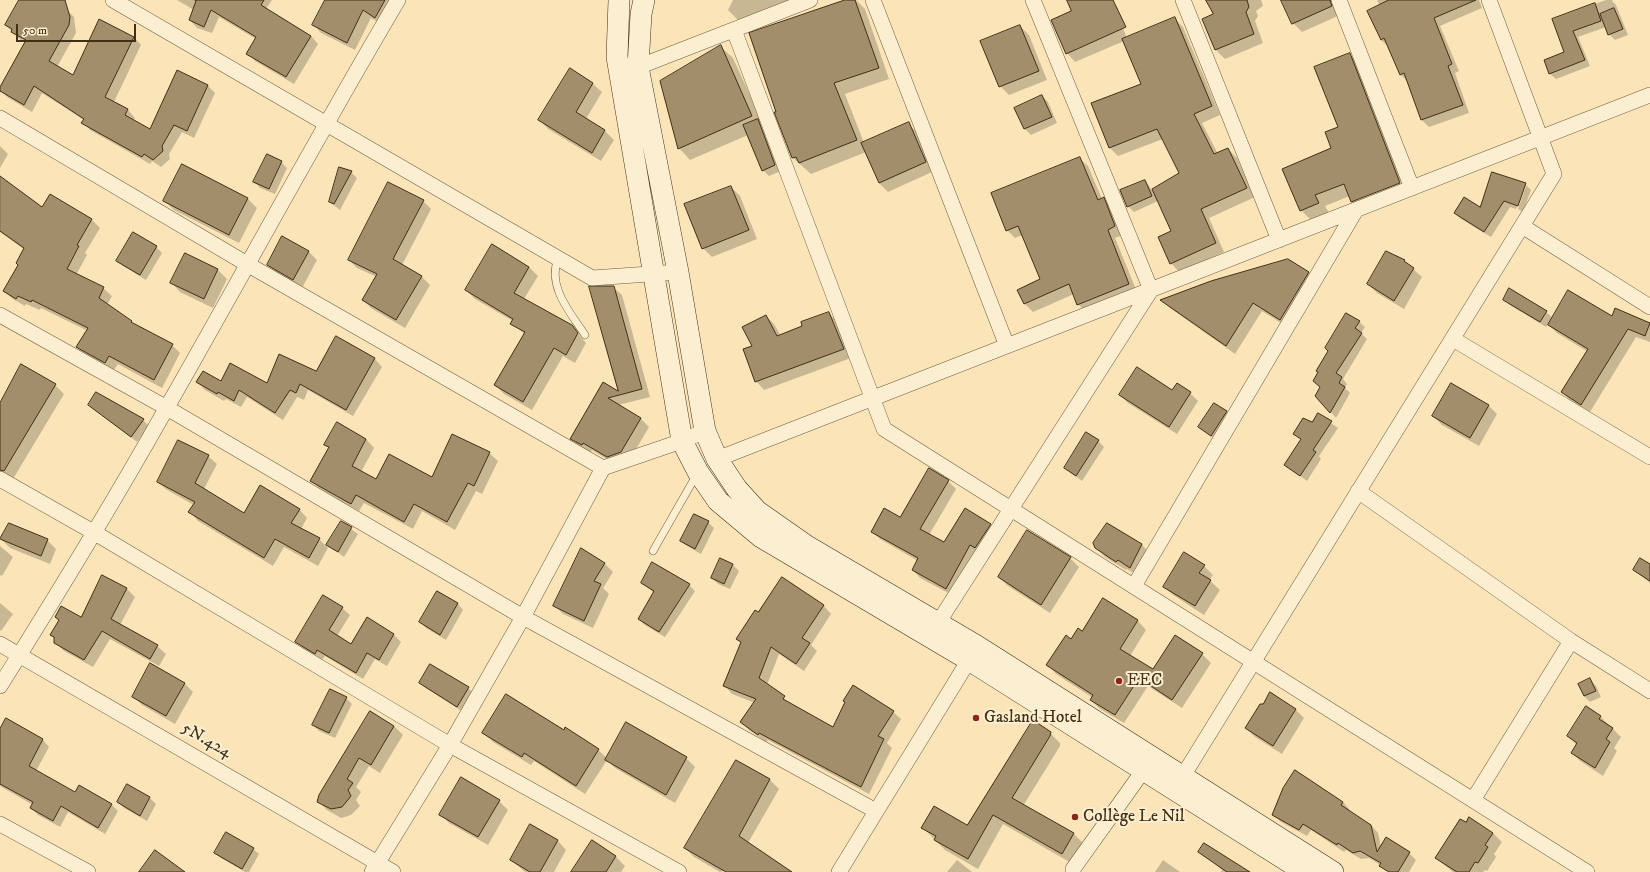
<!DOCTYPE html>
<html>
<head>
<meta charset="utf-8">
<style>
  body { margin:0 }
  #map { position:relative; width:1650px; height:872px; overflow:hidden; background:#fbe5b8; font-family:"IM FELL DW Pica",serif }
  canvas { display:block }
  .scale { position:absolute; left:16px; top:24px; width:120px; height:18px; box-sizing:border-box; border:2px solid #412f16; border-top:0; padding-left:5px; font-size:12px; line-height:14px; white-space:nowrap; color:#412f16; -webkit-text-stroke:3px #fceed1; paint-order:stroke }
</style>
</head>
<body>
<div id="map">
<canvas width="1650" height="872"></canvas>
<div class="scale">50 m</div>
</div>
<script>
const c = document.querySelector('canvas').getContext('2d');
c.lineJoin = 'round';
function fill(path, color) {
  c.fillStyle = color;
  c.fill(path, 'evenodd');
}
function stroke(path, color, width, dash) {
  c.strokeStyle = color;
  c.lineWidth = width;
  c.lineCap = dash ? 'butt' : 'round';
  c.setLineDash(dash || []);
  c.stroke(path);
}
function write(font, color, halo, rows, align = 'center') {
  c.font = font + ' "IM FELL DW Pica",serif';
  c.lineWidth = 4;
  c.setLineDash([]);
  c.textBaseline = 'middle';
  c.strokeStyle = halo;
  c.fillStyle = color;
  for (const [text, x, y, turn = 0] of rows) {
    c.save();
    c.translate(x, y);
    c.rotate((+turn || 0) * Math.PI / 180);
    c.textAlign = isNaN(turn) ? turn : align;
    if (halo) c.strokeText(text, 0, 0);
    c.fillText(text, 0, 0);
    c.restore();
  }
}
const shadow = new Path2D(`
  M20,0H47L67,10L74,17L76,33L57,67L73,76L134,37L141,45L114,102L128,110L135,118L133,121L150,131L207,85L215,93L194,138L182,132L169,154L170,159L161,167L152,161L150,164L90,130L83,122L84,120L42,93L32,112L7,97L0,89L26,43L19,39L6,25Z
  M177,0H272L266,9L311,36L318,44L294,84L255,61L248,53L256,39L219,17L212,33L197,28L190,20L194,10Z
  M326,0H389L394,6L383,25L371,18L355,50L321,33L314,25Z
  M733,0H795L740,22L728,10Z
  M849,0H856L865,9L889,79L845,94L864,143L908,124L917,132L934,171L888,192L879,183L866,152L811,174L793,158L776,113Z
  M1068,0H1112L1128,41L1174,18L1183,27L1220,115L1202,123L1218,154L1228,149L1237,158L1255,197L1209,218L1224,252L1179,272L1171,263L1172,232L1158,201L1134,212L1128,206L1145,181L1152,190L1180,174L1163,139L1118,156L1109,147L1142,84L1124,41L1075,62L1067,53L1072,12Z
  M1215,0H1261L1263,6L1256,11L1258,16L1255,21L1263,43L1225,59L1216,50L1204,20L1214,14Z
  M1283,0H1342L1340,15L1302,32L1293,23Z
  M1377,0H1479L1482,8L1440,26L1459,71L1455,73L1469,113L1429,127L1422,120L1408,82L1401,75L1389,47L1381,40L1380,6Z
  M1606,0H1613L1612,1L1616,5L1628,35L1615,40L1609,34L1606,27L1578,37L1590,66L1556,79L1550,74L1545,60L1565,52L1553,19Z
  M1020,26L1029,35L1047,80L1009,95L1000,86Z
  M721,47L733,58L764,126L781,171L769,176L763,170L748,135L690,160L679,148Z
  M1349,54L1360,65L1410,193L1362,212L1352,201L1350,196L1325,206L1329,213L1312,221L1301,210L1332,148L1339,128ZM1405,180V182L1356,201V199Z
  M570,70L593,84L602,92L586,119L605,131L614,140L601,161L548,129L540,120Z
  M1042,96L1048,102L1057,123L1031,135L1025,129L1016,109Z
  M0,146L8,154L0,168Z
  M1079,158L1088,166L1102,199H1103L1112,207L1123,235L1115,238L1137,292L1087,313L1078,304L1074,294L1033,312L1024,303L1041,280L1023,235L1015,238L1007,230Z
  M281,162L287,168L275,194L260,188L255,182Z
  M182,166L248,199L257,208L239,243L174,210L165,201Z
  M351,172L357,178L340,210L330,202Z
  M0,178L43,208L51,195L92,220L100,228L85,253L87,255L76,275L103,288L112,296L107,305L137,326L172,345L180,353L162,388L118,364L113,371L85,355L77,347L88,331L41,308L40,310L26,304L25,306L13,299L4,291L19,265L25,250L0,232Z
  M1525,184L1531,190L1523,212L1518,209L1526,186H1524L1516,209L1510,207L1491,237L1461,219L1455,213L1480,209Z
  M731,187L740,196L757,239L712,257L703,248Z
  M423,201L431,209L402,265L422,277L430,285L405,328L371,308L363,300L377,277L357,268L349,260Z
  M133,233L156,247L162,253L146,280L123,266L117,260Z
  M492,246L529,267L538,276L524,299L571,326L586,343L575,363L563,356L532,410L504,394L495,385L524,334L512,323L513,321L475,299L466,290Z
  M308,251L317,260L302,288L277,274L268,265Z
  M1387,252L1404,261L1422,277L1404,309L1377,293L1368,284Z
  M185,254L218,270L227,279L213,308L180,292L172,283Z
  M1308,273L1317,282L1289,328L1262,311L1235,354L1170,308L1162,300Z
  M613,287L622,295L650,397L618,405L641,419L649,427L629,461L616,465L592,450L590,453L579,447L571,438L603,383L620,393Z
  M1504,299L1546,312L1553,318L1612,317L1650,324V342L1636,337L1590,412L1570,400L1562,392L1588,352L1557,333L1548,324L1546,327L1510,305Z
  M828,313L837,321L851,358L764,390L756,381L753,346L766,316L774,324L781,336L804,327Z
  M1359,322L1365,327L1361,333L1367,339L1343,379L1347,384L1345,388L1350,393L1336,418L1317,396L1321,387L1319,372Z
  M337,337L375,359L382,367L353,416L308,390L304,400L297,397L283,420L247,397L241,407L226,399L224,401L205,390L197,382L267,384L317,372Z
  M55,385L64,394L13,479L0,471V405Z
  M1172,391L1190,393L1198,401L1177,434L1128,403L1120,395Z
  M90,405L143,420L149,426L137,442Z
  M1488,405L1497,414L1479,446L1442,425L1433,416Z
  M1226,412L1232,418L1217,441L1199,427Z
  M1318,414L1338,428L1319,456L1321,459L1307,481L1285,465L1301,440L1295,434L1312,424Z
  M337,424L366,439L374,448L361,472L376,481L432,478L489,453L498,461L482,494L476,491L455,530L422,511L413,529L364,503L359,511L320,489L312,481L330,448L326,444Z
  M1098,441L1104,447L1082,481L1065,468Z
  M208,456L217,464L204,489L245,515L299,509L307,518L301,529L319,539L328,548L318,566L284,547L273,566L198,521L190,512L194,505L167,490L158,482Z
  M948,481L956,489L929,535L945,544L990,524L998,532L954,596L920,578L913,570L918,561L880,539L873,532L900,518Z
  M695,515L708,522L714,528L701,554L687,546L681,541Z
  M341,522L358,534L344,557L328,545Z
  M1108,524L1142,545L1151,554L1139,576L1127,569L1126,570L1105,557L1096,547Z
  M1,539L47,540L56,549L50,564L10,548Z
  M0,546L13,557L2,576L0,575Z
  M581,549L605,564L613,572L603,588L609,594L593,628L563,614L555,606Z
  M1070,558L1079,567L1050,613L1008,586L999,577Z
  M720,560L733,565L739,571L730,589L718,584L712,578Z
  M1650,565V583L1634,570Z
  M1204,566L1213,575L1209,580L1220,590L1204,615L1173,595L1164,586Z
  M783,578L824,606L831,614L811,645L817,651L804,671L779,654L767,685L792,705L833,728L893,712L901,719L887,743L892,748L869,794L768,740L766,742L749,730L742,722L755,703L732,694L725,686L742,643L737,639L759,614Z
  M642,583L689,585L695,591L665,637L645,625L639,619L654,593Z
  M127,589L135,597L120,625L157,646L166,654L159,666L110,639L93,667L64,651L55,642V639L51,635L59,621L56,617L81,618Z
  M438,592L458,604L463,610L446,640L426,628L420,622Z
  M1104,599L1138,621L1146,630L1130,656L1153,670L1175,636L1202,654L1211,663L1182,708L1148,686L1124,723L1100,709L1091,700L1093,698L1056,674L1048,665L1072,640L1083,632Z
  M0,603L13,614L1,631L0,630Z
  M342,608L350,615L337,636L352,645L367,619L394,635L401,642L387,666L375,659L363,679L325,656L322,660L304,649L296,642Z
  M1590,680L1596,686L1601,697L1590,702L1584,696L1580,684Z
  M184,683L193,692L175,724L142,705L133,696Z
  M420,683L468,688L474,694L463,712L426,688Z
  M346,698L352,704L335,738L319,731L313,725Z
  M1586,707L1601,717L1621,737L1614,748L1617,751L1603,776L1580,761L1572,753L1577,745L1568,736Z
  M1295,709L1304,718L1282,754L1255,737L1246,728Z
  M370,712L394,726L403,735L380,773L369,766L356,787L361,792L356,800L360,806L351,815L341,818L327,810L318,801Z
  M0,731L43,740L49,747L36,771L75,794L111,804L118,811L105,834L68,812L60,827L38,815L31,808L33,805L0,786Z
  M564,731L598,750L607,758H686L695,767L675,803L615,768L607,760L585,794L534,761L531,765L493,742L484,733Z
  M1050,733L1060,743V746L1023,806L1074,834L1084,844L1073,864L1003,824L978,869L945,850L923,828L967,826Z
  M736,761L770,780L779,789L748,843L790,872H728L725,870L720,872L694,857L685,848Z
  M127,785L150,798L156,804L147,821L124,808L118,802Z
  M499,801L508,810L488,845L449,823L440,814Z
  M1343,802L1350,810L1349,811L1371,825L1378,833L1381,847L1409,853L1416,860L1409,872H1392L1369,858L1361,859L1346,850L1344,852L1311,830L1307,836L1281,822L1274,815Z
  M530,826L558,841L566,850L554,872H525L511,860Z
  M1493,833L1502,842L1494,854L1496,857L1487,871L1485,870L1483,872H1453L1436,858Z
  M592,841L616,857L625,866L621,872H572Z
  M253,849L259,854L249,872H245L221,858L215,852Z
  M1200,851L1248,872H1221L1222,870Z
  M957,860L972,872H947Z
  M1163,860L1180,872H1155Z`);
const building = new Path2D(`
  M19,0H65L70,17L69,25L49,61L73,75L99,19L134,37L105,97L128,109L125,115L150,129L177,70L208,85L187,131L174,125L162,146L163,151L153,160L144,154L142,157L81,123L84,119L34,86L24,105L0,91V87L26,40L11,32L12,29L5,25Z
  M195,0H264L261,5L311,36L286,77L246,54L256,37L211,10L204,27L189,20L196,1Z
  M325,0H385L375,18L363,10L347,43L312,25Z
  M845,0H855L879,68L834,83L857,140L799,163L796,157L792,158L774,112H776L749,33Z
  M1067,0H1113L1126,27L1066,54L1051,20L1071,11Z
  M1206,0H1247L1249,7L1246,12L1254,34L1215,50L1202,19L1213,14Z
  M1281,0H1330L1332,6L1292,24Z
  M1389,0H1476L1434,18L1452,64L1448,66L1463,105L1421,120L1404,73L1400,75L1384,38L1381,40L1367,11Z
  M1595,3L1601,21L1573,31L1585,60L1549,74L1544,60L1564,52L1552,19Z
  M1614,8L1623,29L1608,35L1600,14Z
  M1175,17L1212,106L1194,114L1214,154L1228,148L1247,188L1201,209L1216,243L1170,264L1158,237L1171,231L1152,189L1179,173L1157,129L1109,148L1091,103L1141,84L1122,39Z
  M1020,25L1039,71L999,87L980,41Z
  M721,45L752,116L678,149L660,81Z
  M1350,53L1400,183L1351,202L1344,184L1315,195L1319,203L1300,211L1282,169L1331,148L1325,132L1338,127L1314,67Z
  M570,68L593,83L576,112L605,130L592,153L538,120Z
  M1042,95L1052,117L1024,129L1014,108Z
  M758,119L775,165L762,171L743,125Z
  M909,122L926,162L879,183L861,143Z
  M267,154L282,161L269,189L253,182Z
  M1080,157L1098,200L1104,197L1115,226L1108,230L1129,284L1077,305L1069,284L1024,304L1017,290L1040,279L1018,226L1006,231L991,193Z
  M182,164L248,198L229,235L163,201Z
  M339,167L352,171L334,204L329,202Z
  M1492,172L1526,183L1518,206L1504,201L1484,232L1454,213L1464,197L1480,207Z
  M0,176L42,207L50,194L92,219L77,245L79,246L67,269L104,287L99,298L132,321L131,322L173,344L154,380L109,356L105,363L76,347L88,328L32,300L31,302L18,296L16,299L3,291L18,265L16,263L24,248L0,231Z
  M1145,180L1152,196L1127,207L1120,190Z
  M388,182L424,200L393,259L422,276L396,320L362,300L377,274L348,260Z
  M731,186L749,230L702,249L684,204Z
  M133,232L157,246L140,275L116,261Z
  M282,236L309,251L293,280L267,265Z
  M492,244L529,267L514,293L572,325L578,333L566,355L554,348L523,402L494,385L525,332L510,324L513,319L465,290Z
  M1386,251L1405,260L1404,261L1414,268L1394,301L1367,284Z
  M185,253L218,269L204,299L170,283Z
  M1288,259L1309,272L1280,320L1253,303L1226,346L1160,300L1211,281Z
  M589,286H614L642,389L608,398L641,418L621,452L607,457L583,443L582,445L570,439L603,382L618,391Z
  M1509,288L1547,311L1540,322L1503,300Z
  M1568,290L1612,316L1615,308L1650,323L1645,336L1628,329L1581,405L1561,392L1588,349L1548,325Z
  M829,312L844,349L755,382L743,349L752,346L742,327L766,315L777,336L802,326L801,322Z
  M1346,313L1360,321L1355,328L1362,333L1336,373L1342,377L1339,383L1345,387L1330,413L1315,396L1320,387L1313,381L1318,372L1316,371L1328,351L1325,348Z
  M336,336L375,358L346,410L300,384L296,393L290,390L275,413L239,390L234,401L218,392L217,394L196,382L203,371L221,381L230,363L267,383L279,354L316,371Z
  M21,364L56,384L4,471L0,470V403Z
  M1137,367L1172,390L1177,383L1191,392L1169,427L1119,395Z
  M1451,383L1489,405L1470,438L1432,416Z
  M96,392L144,419L131,437L88,405Z
  M1214,403L1227,411L1211,436L1198,427Z
  M1318,413L1332,421L1313,450L1316,452L1300,476L1284,465L1301,439L1293,434L1303,418L1312,422Z
  M337,422L366,439L352,466L376,479L389,454L432,477L452,434L490,452L474,486L468,483L447,522L414,504L404,522L356,495L351,504L310,481L329,447L324,445Z
  M1086,432L1099,440L1076,476L1064,468Z
  M178,440L209,455L195,483L244,513L260,485L300,509L291,523L320,538L309,558L275,539L264,558L188,512L195,502L157,482Z
  M929,468L949,480L920,529L944,542L965,508L991,524L975,548L970,545L946,589L912,570L918,558L871,532L884,508L900,517Z
  M694,514L709,521L695,549L680,541Z
  M341,521L352,527L338,552L326,545Z
  M9,523L48,539L41,556L0,539Z
  M1107,523L1142,544L1130,568L1118,560L1116,562L1095,548L1093,543Z
  M1027,530L1071,557L1041,605L998,577Z
  M581,548L605,563L594,581L601,584L584,621L553,606Z
  M1184,552L1205,565L1199,573L1211,580L1195,606L1163,587Z
  M720,558L733,564L724,584L711,578Z
  M1640,558L1650,564V581L1633,570Z
  M652,562L690,584L659,632L638,619L654,591L641,583Z
  M102,575L127,588L111,619L158,645L150,659L102,631L84,660L54,643V637L50,635L59,620L55,617L61,606L81,617Z
  M782,577L824,605L802,638L810,643L796,664L771,647L759,678L785,696L783,699L833,727L845,702L843,701L853,685L894,711L878,736L884,739L861,787L759,733L758,735L740,722L756,699L723,686L741,642L736,639L755,610L758,612Z
  M437,591L458,603L440,635L419,622Z
  M323,595L343,607L329,630L351,644L367,617L394,634L379,660L367,653L356,673L317,650L315,654L295,642Z
  M1103,598L1138,620L1120,649L1153,669L1175,635L1203,653L1172,700L1139,678L1115,715L1090,700L1093,695L1046,665L1066,635L1071,639L1078,628L1082,631Z
  M150,663L185,683L166,716L132,697Z
  M430,664L469,687L457,707L419,683Z
  M1590,678L1596,691L1584,696L1578,684Z
  M330,689L347,697L329,733L312,725Z
  M1270,692L1296,709L1273,746L1245,728L1260,704H1263Z
  M506,694L564,730L565,727L599,749L576,786L524,753L522,757L482,733Z
  M1586,706L1601,716L1599,719L1613,728L1606,739L1610,742L1595,768L1571,753L1577,743L1567,736Z
  M370,711L394,726L371,765L359,758L347,779L353,783L348,790L351,796L342,807L331,809L317,802L319,795Z
  M6,718L43,739L29,766L75,792L79,785L112,804L98,828L61,806L53,821L30,808L33,802L0,784V729Z
  M1033,720L1051,732L1050,736L1012,798L1074,833L1062,854L993,815L968,859L934,840L936,836L921,828L934,806L967,825Z
  M626,722L687,757L666,795L605,760Z
  M736,760L770,779L739,836L792,872H726L684,848Z
  M1295,770L1343,802L1341,805L1371,825L1377,852L1386,837L1410,852L1398,872H1389L1379,866L1381,863L1360,851L1353,853L1338,843L1337,845L1303,824L1299,830L1272,815L1283,788Z
  M461,777L500,800L478,837L439,815Z
  M127,784L150,797L140,816L117,802Z
  M1469,817L1493,833L1485,845L1488,847L1478,863L1475,862L1469,872H1457L1435,858L1460,819L1466,822Z
  M530,824L558,840L540,872H530L510,860Z
  M226,832L254,848L242,869L214,853Z
  M592,840L616,856L606,872H571Z
  M1204,843L1250,872H1227L1198,852Z
  M155,850L185,872H139Z`);
const service = new Path2D(`
  M558,258C547,287 570,312 585,335
  M653,551L697,474`);
const minor = new Path2D(`
  M113,0L592,278L678,272
  M873,0L1007,346
  M1183,0L1279,240
  M1339,0L1412,188
  M734,30L884,429L1587,872
  M638,67L810,0
  M0,118L247,264L603,468
  M1522,226L1650,307
  M0,315L167,408L523,617L876,811
  M1453,339L1650,457
  M717,459L1650,95
  M0,479L95,533L450,745L679,872
  M1358,491L1571,641L1650,691
  M1134,586L1356,210
  M938,623L1151,290L1033,0
  M0,644L393,872
  M0,686C57,595 113,503 166,409C244,273 318,135 398,0
  M1178,784L1554,174L1489,0
  M1473,800L1571,641
  M0,824L88,872
  M372,872L450,745L523,617L603,468L682,441L705,431
  M839,872L969,660
  M1073,872V869L1143,771`);
const secondary = new Path2D(`
  M619,0L617,57L682,441L698,472L718,501L761,537L969,660L1305,872
  M644,0L641,14L638,67L678,272L705,431L717,459L737,489L757,511L807,546L977,646L1333,872`);
const markers = [
  [1119,681,4,"#8f2418"],
  [976,718,4,"#8f2418"],
  [1075,817,4,"#8f2418"]
];
const poiNames = [
  ["EEC",1127,681],
  ["Gasland Hotel",984,718],
  ["Collège Le Nil",1083,817]
];
const streetNames = [
  ["5N.424",206,741,30]
];
fill(shadow, '#0003');
fill(building, '#a28e6a');
stroke(building, '#412f16', 1);
stroke(service, '#705c3e', 8);
stroke(minor, '#705c3e', 16);
stroke(secondary, '#412f16', 22);
stroke(service, '#fceed1', 7);
stroke(minor, '#fceed1', 15);
stroke(secondary, '#fceed1', 21);
for (const [x, y, r, color] of markers) {
  const dot = new Path2D();
  dot.arc(x, y, r, 0, 2 * Math.PI);
  c.fillStyle = color;
  c.fill(dot);
  stroke(dot, '#fceed1', 1.5);
}
write('17px', '#412f16', '#fceed1', poiNames, 'left');
write('17px', '#412f16', '#fceed1', streetNames);
</script>
</body>
</html>
